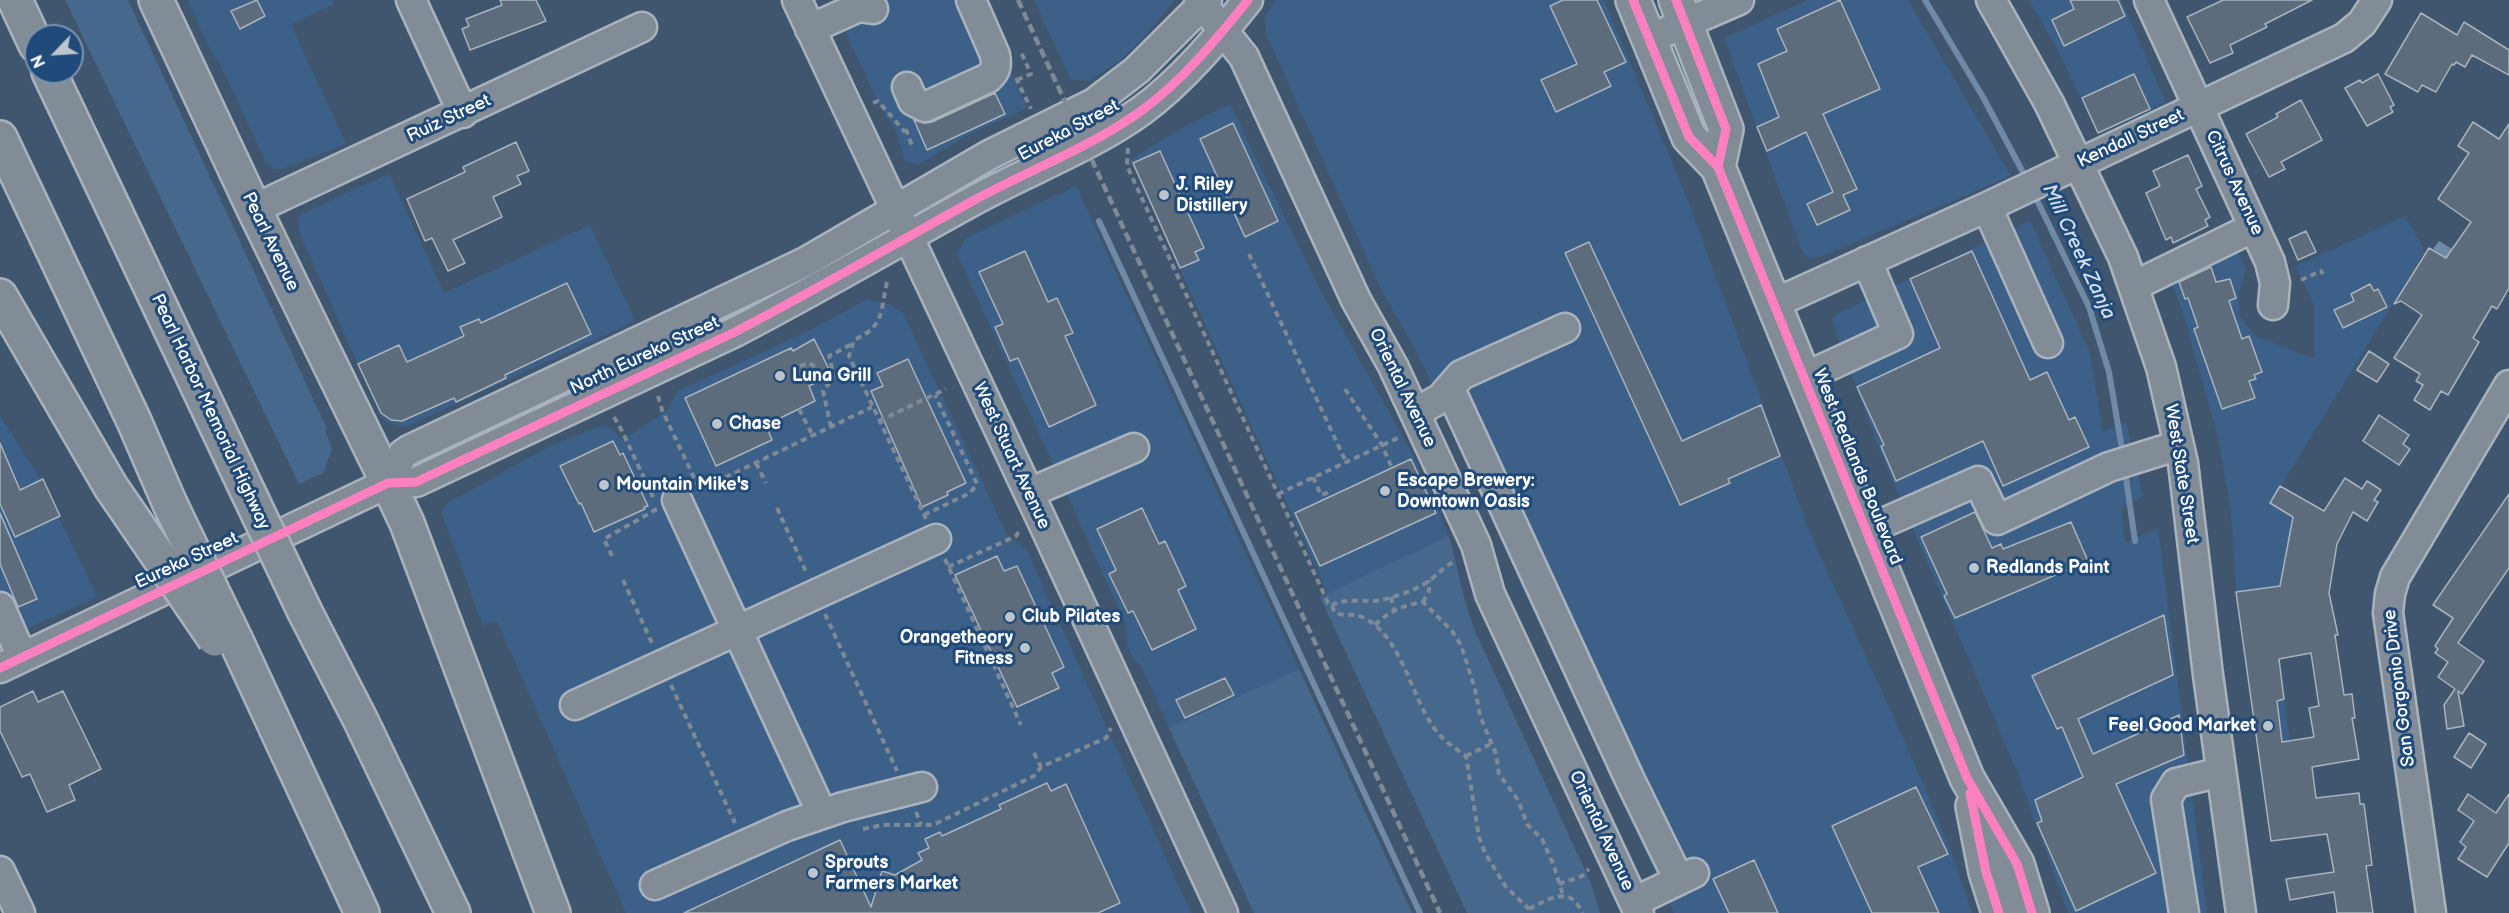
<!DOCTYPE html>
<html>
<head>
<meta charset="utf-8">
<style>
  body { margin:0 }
  #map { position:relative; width:2509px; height:913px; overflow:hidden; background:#40566e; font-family:"Balsamiq Sans",sans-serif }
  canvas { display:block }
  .north { position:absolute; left:24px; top:24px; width:60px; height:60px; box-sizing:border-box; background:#1f4a7a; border:2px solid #7992af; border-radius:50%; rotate:245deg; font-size:16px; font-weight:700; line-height:24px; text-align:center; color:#fff }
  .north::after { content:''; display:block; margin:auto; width:21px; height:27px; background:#bcc4cc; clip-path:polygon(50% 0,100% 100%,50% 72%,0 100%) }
</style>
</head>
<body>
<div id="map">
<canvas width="2509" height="913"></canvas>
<div class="north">N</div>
</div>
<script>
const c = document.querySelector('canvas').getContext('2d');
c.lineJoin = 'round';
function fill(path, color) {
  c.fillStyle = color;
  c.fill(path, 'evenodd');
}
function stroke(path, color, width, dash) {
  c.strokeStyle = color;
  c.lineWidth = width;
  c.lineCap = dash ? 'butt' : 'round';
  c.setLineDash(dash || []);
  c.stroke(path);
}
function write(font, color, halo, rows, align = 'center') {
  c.font = font + ' "Balsamiq Sans",sans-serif';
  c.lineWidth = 6;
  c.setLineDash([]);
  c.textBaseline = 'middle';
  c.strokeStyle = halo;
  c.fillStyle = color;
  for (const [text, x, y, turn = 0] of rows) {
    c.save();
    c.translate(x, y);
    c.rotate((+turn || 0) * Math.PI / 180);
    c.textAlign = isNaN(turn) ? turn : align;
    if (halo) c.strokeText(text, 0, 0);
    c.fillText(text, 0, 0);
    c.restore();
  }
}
const built = new Path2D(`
  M187,0H332L334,4L291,25L346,144L282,169H274L266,162L218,60L216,61Z
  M831,0H978L1027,108L968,135L918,165L905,161L898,135L879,105Z
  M1034,0H1175L1141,40L1118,62L1089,81L1070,79Z
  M1277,0H1604L1685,193L1812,538L1913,760L1950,849L1972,913H1674L1506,552L1501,532L1416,351L1380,287L1266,34L1265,15Z
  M1808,0H1908L2011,176L1818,258H1808L1802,251L1724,38Z
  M2029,0H2121L2166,102L2098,134L2055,45Z
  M1230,104L1316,282L1413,455L1449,536L1328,594L1130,160L1173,133Z
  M389,174L444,293L590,225L635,321L406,427L392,424L382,418L299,232L298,220L301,214Z
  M1076,186L1299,669L1169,728L1141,666L1133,658L1127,645V627L957,253L966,238Z
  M2405,216L2425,251L2281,486L2316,506L2297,603L2278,653L2303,837L2272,840L2236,588L2231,510L2217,434L2183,313L2165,265L2229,233L2246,269L2238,296L2240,316L2250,330L2256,336L2314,359V305L2296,266Z
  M2030,221L2090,353L2103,432L2126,422L2143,497L2121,507L2125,543L2158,528L2207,913H2068L2018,774L1879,449L1833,324V318L1836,314Z
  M867,299L891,305L903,313L1007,535L1026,549L1191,913H626L497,621L483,626L441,511L451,501L548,447L592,429L602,427L610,428L623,440L668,410L678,391L815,328Z
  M0,416L40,478L97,597L0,641Z`);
const green = new Path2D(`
  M65,0H128L327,429L325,430L332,449L323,473L299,484Z
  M1449,536C1458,568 1463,601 1475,631L1590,881L1600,913H1467L1320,597Z
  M1299,669L1412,913H1254L1169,728Z`);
const water = new Path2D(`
  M2439,241L2460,254L2454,263L2433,249Z`);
const stream = new Path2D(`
  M1925,0L1983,97L2027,180
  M2034,194L2089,307L2109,372L2123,455
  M1099,221L1420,913
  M2125,471L2135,541`);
const building = new Path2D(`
  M257,0L265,16L240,29L231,11Z
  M500,0H536L546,21L470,50L462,29L469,26L466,19L502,5Z
  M1563,0H1597L1626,62L1604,72L1611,86L1556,112L1541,80L1577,64L1550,6Z
  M1840,0L1880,89L1823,114L1857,189L1843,195L1850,210L1817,225L1807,204L1833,192L1806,132L1767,151L1757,127L1779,117L1758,64L1787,51L1777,29Z
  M2070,0H2118L2125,16L2064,46L2052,20L2074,9Z
  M2223,0H2312L2265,24L2267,27L2230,45L2233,53L2210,63L2187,17Z
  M2421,13L2457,35L2464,22L2509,50V75L2472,55L2465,67L2456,62L2454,65L2452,64L2436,92L2422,85L2418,92L2385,74Z
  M2134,74L2150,109L2098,133L2082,98Z
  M2378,74L2394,105L2390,107L2393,112L2367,126L2345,88L2360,80L2362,83Z
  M995,93L1005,114L927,150L914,120L924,123L932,122Z
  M2301,100L2322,140L2281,162L2285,169L2269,177L2246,134L2278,117L2276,114Z
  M2473,122L2499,139L2509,124V288L2497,309L2492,306L2473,338L2479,342L2448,395L2441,391L2430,410L2414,400L2423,385L2416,381L2420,374L2394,358L2422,315L2401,301L2394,304L2429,248L2446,258L2471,222L2438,199L2469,153L2458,146Z
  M1233,123L1278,221L1245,237L1200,139Z
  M516,142L529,171L517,176L521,184L493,197L502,217L453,240L465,263L448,271L432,238L425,241L407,199L465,172L463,167Z
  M1160,151L1204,248L1195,252L1199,260L1180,268L1133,163Z
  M2188,155L2202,186L2196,189L2210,217L2205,220L2208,226L2173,243L2171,237L2166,240L2146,193L2160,186L2153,171Z
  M2306,231L2316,252L2298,260L2289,239Z
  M1589,242L1682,441L1761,405L1780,456L1728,479L1730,483L1680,505L1565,253Z
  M1025,251L1048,302L1057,298L1073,333L1065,336L1096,405L1049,427L1018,358L1010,361L995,327L1003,324L979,272Z
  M1972,251L2030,380L2047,372L2069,420L2075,417L2089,447L2003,486L1983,441L1896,481L1881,446L1884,445L1857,387L1940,348L1910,279Z
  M2211,267L2216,282L2230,279L2236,298L2229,301L2242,339L2249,336L2262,372L2254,375L2256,379L2249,381L2255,398L2222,409L2194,329L2198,327L2188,298L2185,299L2179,282Z
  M567,283L591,334L505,375L506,378L456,402L454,398L402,421L391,420L381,413L358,364L399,345L407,362L464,336L460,327L479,319L481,323Z
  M2370,284L2374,291L2378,289L2387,307L2343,328L2334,310L2354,301L2351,294Z
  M814,339L832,375L809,386L815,401L766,425L772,440L716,466L685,398L791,348L793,351Z
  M2369,351L2389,364L2377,382L2357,370Z
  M908,359L966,483L947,492L948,495L922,507L871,391L883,386L877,373Z
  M2379,415L2409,435L2403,444L2410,449L2399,465L2363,441Z
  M613,441L620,455L623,453L648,506L644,507L645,509L594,532L581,503L579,504L560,466Z
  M0,443L20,490L43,479L60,516L15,537L0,504Z
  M1411,459L1436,513L1320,566L1295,513Z
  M2345,478L2362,489L2367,481L2381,490L2374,500L2378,502L2367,521L2353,512L2337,544L2329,593L2338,635H2335L2344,695L2352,694L2355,718H2352L2359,759L2312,767L2316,798L2359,793L2360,804H2364L2372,865L2366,866L2373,913H2337L2334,892L2290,900L2286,879L2334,872L2327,834L2271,841L2236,592L2280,586L2293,517L2270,503L2280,486L2324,511ZM2311,653L2319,706L2309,708L2314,737L2282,742L2277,701L2284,699L2279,659Z
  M2509,494V568L2458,643L2484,661L2462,694L2458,691L2464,726L2447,729L2444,705L2455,689L2438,677L2448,662L2435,653L2438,649L2435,646L2453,618L2433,605Z
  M1142,508L1159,544L1165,541L1186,586L1178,590L1196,629L1152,650L1133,611L1128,613L1109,574L1116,570L1097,529Z
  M1975,512L1992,548L2001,544L2003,549L2071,522L2088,561L1955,618L1944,596L1947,594L1921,537Z
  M0,513L37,599L18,607L0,564Z
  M997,556L1004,571L1017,566L1064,667L1052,673L1059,688L1017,707L955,575Z
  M2164,615L2173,675L2078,719L2093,754L2179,715L2184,755L2116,784L2156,873L2076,911L2037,823L2042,821L2035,800L2083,777L2062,727L2057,729L2032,676Z
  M1225,678L1234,695L1185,718L1176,700Z
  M33,691L38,702L63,691L101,769L69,785L75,800L47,812L30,774L22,777L0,731V707Z
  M2469,733L2486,744L2471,768L2454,757Z
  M1047,783L1051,791L1066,784L1120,903L1098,913H684L840,840L871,907L882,871L895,875L922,860L918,853L929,848L925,839L940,832L942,836L1001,809L999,805Z
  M1916,787L1948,854L1918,867L1939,913H1872L1832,826Z
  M2468,794L2496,813L2509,794V843L2487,877L2458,859L2466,847L2460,842L2474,821L2458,810Z
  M1754,860L1778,913H1729L1713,879Z`);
const path = new Path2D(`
  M1016,78L1031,109
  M1017,80L1031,74L1020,50
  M873,103L878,101L905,132
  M906,129L913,149
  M1128,148L1127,166L1328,603L1332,606C1341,597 1368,603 1382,600C1397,596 1416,590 1429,581C1438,574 1445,566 1455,561
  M1249,254L1346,462
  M2301,280L2321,271L2323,274
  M887,282C880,312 885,326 854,340L849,356L926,519
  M800,366L810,363L827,377H834
  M1345,389L1382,445L1392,468
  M658,396L662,410L698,486
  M799,409L813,436
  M614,417L622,431L653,497
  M879,421L946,389
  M831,427L823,391L834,377L829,356L852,344
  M756,463L766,483
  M1313,477L1321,495L1330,492
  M697,491L872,407
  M1278,494L1400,437
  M777,508L807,574
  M924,515L970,493L977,484L935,395
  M612,556L604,539L657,509
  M945,559L1021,725
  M948,567L1016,536L1021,528
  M623,580L652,643
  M1391,597L1394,610
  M1423,602L1429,591V580
  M1332,606L1335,613C1346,617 1354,612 1366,619C1401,638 1411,694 1432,725C1441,739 1453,747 1466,756L1479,837L1485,853L1506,887L1529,909L1528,913
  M825,614L897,771
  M1375,625C1389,611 1404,605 1423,602L1452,631L1461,645L1475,689L1480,716L1496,754L1499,774L1518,800L1527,824L1542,839L1554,866L1563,895
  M671,685L735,823
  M1034,753L1041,767
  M1466,756L1491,744
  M916,812L921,825
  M863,829L883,825H933L1034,776L1041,767L1106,738L1111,728
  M1559,884L1582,876L1589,869
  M1529,909C1550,898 1571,885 1582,913`);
const minor = new Path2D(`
  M411,0L463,113
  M797,0L1044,525L1223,913
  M1199,0L1244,57L1356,300L1393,366L1476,545L1490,594L1639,913
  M1991,0L2049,103L2123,257L2161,367L2183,463L2208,675L2241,913
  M2149,0L2270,262L2275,283L2273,305
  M810,29L859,7L873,9
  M1649,39L1739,0
  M907,87L913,101L925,107L988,78C996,71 997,66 995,55L971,0
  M1987,207L2048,343
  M254,209L642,27
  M2134,286L2254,227
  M1773,304L1987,207L2344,38L2362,23L2377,0
  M1803,378L1898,334L1867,261
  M1450,389L1630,780L1679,880
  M1415,413L1441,398L1461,375L1565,328
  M388,483L403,454L409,450L770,279L807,261L989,155L1094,103L1137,70L1207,0
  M1029,493L1134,448
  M677,500L822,814
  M1865,531L1978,481L1997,520L2109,467L2179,445
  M0,607L22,657
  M0,668L388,483L416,482L735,332C814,291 891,246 969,203C1026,171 1088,149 1141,111C1181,82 1217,39 1248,0
  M575,705L936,539
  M0,871L20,913
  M655,885L787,826L843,807L922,787
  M1634,902L1694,873
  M2184,913L2166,799L2176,783L2221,772
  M2431,913L2388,613L2390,594L2395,577L2509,385`);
const major = new Path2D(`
  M156,0L254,209L388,483
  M1633,0L1689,137L1718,167L1967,778L2017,864L2032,913
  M1676,0L1726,129L1718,167
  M1973,806L1986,872L1999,913`);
const highway = new Path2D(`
  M15,0L36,45
  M49,72L238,471
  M0,138L134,421L170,504
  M0,296L111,487L133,519
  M388,483L407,523L553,913
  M305,612L361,721L453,913
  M236,641L362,913`);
const rail = new Path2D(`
  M1018,0L1440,913`);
const highwayBridge = new Path2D(`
  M238,471L305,612
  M170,504L236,641
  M133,519L215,639`);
const cycleway = new Path2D(`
  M1633,0L1689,137L1718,167L1967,778L2017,864L2032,913
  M1676,0L1726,129L1718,167
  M0,668L388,483L416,482L735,332C814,291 891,246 969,203C1026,171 1088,149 1141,111C1181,82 1217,39 1248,0
  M1970,793L1986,872L1999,913`);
const markers = [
  [1164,195,6,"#bcc4cc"],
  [780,376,6,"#bcc4cc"],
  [717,424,6,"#bcc4cc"],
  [604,485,6,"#bcc4cc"],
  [1385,491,6,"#bcc4cc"],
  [1974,568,6,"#bcc4cc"],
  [1010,617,6,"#bcc4cc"],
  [1025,648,6,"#bcc4cc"],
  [2268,726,6,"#bcc4cc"],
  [813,873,6,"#bcc4cc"]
];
const streetNames = [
  ["Ruiz Street",449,119,-25],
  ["Eureka Street",1069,131,-28],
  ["Kendall Street",2131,139,-25],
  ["Citrus Avenue",2234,183,65],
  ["Pearl Avenue",270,242,64],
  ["North Eureka Street",645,356,-25],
  ["Oriental Avenue",1402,388,64],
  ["Pearl Harbor Memorial Highway",210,412,65],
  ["West Stuart Avenue",1011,456,65],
  ["West Redlands Boulevard",1857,467,68],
  ["West State Street",2181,474,81],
  ["Eureka Street",187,561,-25],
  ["San Gorgonio Drive",2400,688,-97],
  ["Oriental Avenue",1601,831,65]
];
const poiNames = [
  ["J. Riley",1176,185],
  ["Distillery",1176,206],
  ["Luna Grill",792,376],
  ["Chase",729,424],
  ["Escape Brewery:",1397,481],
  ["Downtown Oasis",1397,502],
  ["Mountain Mike's",616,485],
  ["Redlands Paint",1986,568],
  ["Club Pilates",1022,617],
  ["Orangetheory",1013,638,"right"],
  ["Fitness",1013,659,"right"],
  ["Feel Good Market",2256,726,"right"],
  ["Sprouts",825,863],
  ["Farmers Market",825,884]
];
const waterNames = [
  ["Mill Creek Zanja",2078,252,65]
];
fill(built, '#3c6087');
fill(green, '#47688d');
fill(water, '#6f8aa7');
stroke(stream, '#6f8aa7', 6);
fill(building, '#5c6c7d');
stroke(building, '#a9b3be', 1.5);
stroke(minor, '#a9b3be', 33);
stroke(major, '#a9b3be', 38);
stroke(highway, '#a9b3be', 38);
stroke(path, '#808a96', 4, [6, 4.5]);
stroke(minor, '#818c97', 28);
stroke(major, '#818c97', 33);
stroke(highway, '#818c97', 33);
stroke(rail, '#808a96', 4.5, [9, 4.5]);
stroke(highwayBridge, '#a9b3be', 38, []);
stroke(highwayBridge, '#818c97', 33);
stroke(cycleway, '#ff80c0', 9);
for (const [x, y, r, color] of markers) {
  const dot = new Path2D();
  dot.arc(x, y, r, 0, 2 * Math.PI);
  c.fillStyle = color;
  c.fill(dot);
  stroke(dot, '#1f4a7a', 2);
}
write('18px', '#fff', '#1f4a7a', streetNames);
write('bold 18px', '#fff', '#1f4a7a', poiNames, 'left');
write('italic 20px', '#d5dde6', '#1f4a7a', waterNames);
</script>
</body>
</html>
